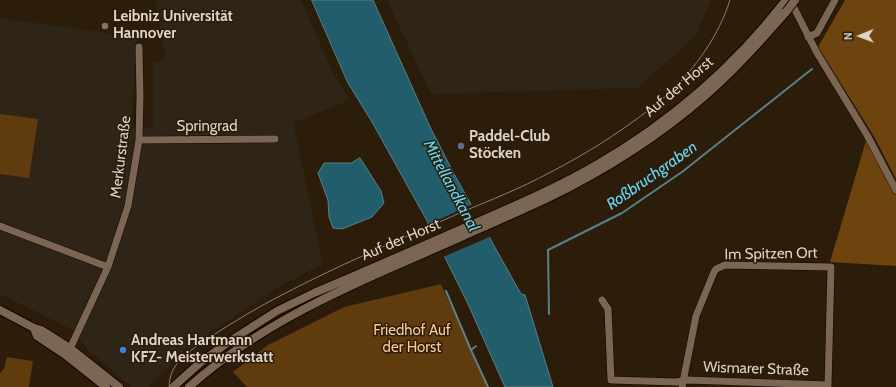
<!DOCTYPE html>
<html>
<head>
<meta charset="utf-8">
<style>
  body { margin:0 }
  #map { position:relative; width:896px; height:387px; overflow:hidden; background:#2c1c0a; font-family:Cabin,sans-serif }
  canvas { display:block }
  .north { position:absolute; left:840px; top:16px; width:40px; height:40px; -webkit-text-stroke:3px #2c1c0a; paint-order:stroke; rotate:269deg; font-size:11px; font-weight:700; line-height:16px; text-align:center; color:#ded3c8 }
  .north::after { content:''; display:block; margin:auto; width:14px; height:18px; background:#ded3c8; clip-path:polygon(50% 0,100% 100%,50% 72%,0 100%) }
</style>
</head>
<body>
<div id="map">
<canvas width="896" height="387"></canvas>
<div class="north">N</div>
</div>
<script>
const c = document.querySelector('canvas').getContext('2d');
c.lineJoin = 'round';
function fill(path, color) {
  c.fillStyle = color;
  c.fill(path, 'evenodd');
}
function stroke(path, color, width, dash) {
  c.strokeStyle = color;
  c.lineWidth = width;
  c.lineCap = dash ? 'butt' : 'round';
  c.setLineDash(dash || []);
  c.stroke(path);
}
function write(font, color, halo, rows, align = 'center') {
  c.font = font + ' Cabin,sans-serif';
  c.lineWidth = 3;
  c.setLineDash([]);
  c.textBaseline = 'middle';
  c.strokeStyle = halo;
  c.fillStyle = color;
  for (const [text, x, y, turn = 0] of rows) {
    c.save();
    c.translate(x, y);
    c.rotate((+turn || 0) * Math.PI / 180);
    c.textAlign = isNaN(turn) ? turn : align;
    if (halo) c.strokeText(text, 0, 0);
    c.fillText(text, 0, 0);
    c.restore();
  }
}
const industrial = new Path2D(`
  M155,0H301L333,73L349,100L299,121L293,122L323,264L277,288L240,312L180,355L148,387H132L88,350L71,329L0,294V18L137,37L131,128L153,127V62L166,59Z
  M387,0H711L696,36L637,88L431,94Z`);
const green = new Path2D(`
  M0,114L38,119L29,178L0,174Z
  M441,284L488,387H247L233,372L268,345L344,307Z
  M7,357L33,361L29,387H0V373L4,369Z`);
const forest = new Path2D(`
  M845,0H896V179L875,138L818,47Z
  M868,134L896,193V266L830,262Z`);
const water = new Path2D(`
  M312,0H373L431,129L453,172L521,294L525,295L553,387H505L468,304L426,219L372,122L348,83Z
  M360,158L381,191L384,203L372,217L342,229L333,228L329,217L328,200L318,173L324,163H351Z`);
const pier = new Path2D(`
  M473,204L492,236L443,257L427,225Z`);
const stream = new Path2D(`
  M446,291L471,350
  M549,314L548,250L622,213L682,172L812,69
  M476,346L471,350L488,387`);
const minor = new Path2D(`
  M790,0L817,53L867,135L896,190
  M808,37L817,33L835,0
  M139,140L275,139
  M0,226L108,267
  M602,300L608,309L611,380L676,382L688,380L828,385
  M68,353L108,267L128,206L139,140L140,96L139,47
  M682,387L696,316L714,272L716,269L725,265L831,267L828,387`);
const tertiary = new Path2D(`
  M0,310L34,328L41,330L71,349L119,387
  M34,328L37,336L67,356L106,387
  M173,387L201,362L230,341L277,311L314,293C364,272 414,250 464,228C510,208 555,189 598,164C670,122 735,66 786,0
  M189,387C254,329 332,293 411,259C456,239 501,220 546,199C604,171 658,137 706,95C735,70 761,41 786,12`);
const tram = new Path2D(`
  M169,387C169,376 174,366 181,359C191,349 204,341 215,334C235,321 255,309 276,298C336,266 399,240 462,212C491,200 521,188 549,173C590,152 634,124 669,93C696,68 719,35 730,0`);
const tertiaryBridge = new Path2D(`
  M786,12L795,0`);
const markers = [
  [105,26,4,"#8d6e63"],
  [461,146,4,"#5c6f8a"],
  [123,350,4,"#3f7fe0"]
];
const poiNames = [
  ["Leibniz Universität",113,17],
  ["Hannover",113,34],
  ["Paddel-Club",469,137],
  ["Stöcken",469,154],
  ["Andreas Hartmann",131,341],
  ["KFZ- Meisterwerkstatt",131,358]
];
const streetNames = [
  ["Auf der Horst",679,87,-40],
  ["Springrad",207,127],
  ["Merkurstraße",121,157,-83],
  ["Auf der Horst",401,240,-23],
  ["Im Spitzen Ort",771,254,-1],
  ["Wismarer Straße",756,369,2]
];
const parkNames = [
  ["Friedhof Auf",412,331],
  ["der Horst",412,348]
];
const waterNames = [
  ["Roßbruchgraben",652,176,-35],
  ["Mittellandkanal",451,186,62]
];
fill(industrial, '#2f2516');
fill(green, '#603b0d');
fill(forest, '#6d430e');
fill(water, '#225d6c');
stroke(water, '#5a8088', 1);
fill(pier, '#2c1c0a');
stroke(stream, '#5a8088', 2);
stroke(minor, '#140600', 8);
stroke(tertiary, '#140600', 10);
stroke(minor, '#7a6653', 7);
stroke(tertiary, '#7a6653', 8);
stroke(tram, '#8c7f71', 1);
stroke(tertiaryBridge, '#140600', 10, []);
stroke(tertiaryBridge, '#7a6653', 8);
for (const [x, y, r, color] of markers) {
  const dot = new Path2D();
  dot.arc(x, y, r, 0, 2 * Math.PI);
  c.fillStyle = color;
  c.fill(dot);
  stroke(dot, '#2c1c0a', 1.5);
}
write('bold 15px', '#ded3c8', '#2c1c0a', poiNames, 'left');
write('15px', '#ded3c8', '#2c1c0a', streetNames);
write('15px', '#facb9a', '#2c1c0a', parkNames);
write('italic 16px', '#66d8f4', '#2c1c0a', waterNames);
</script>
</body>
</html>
